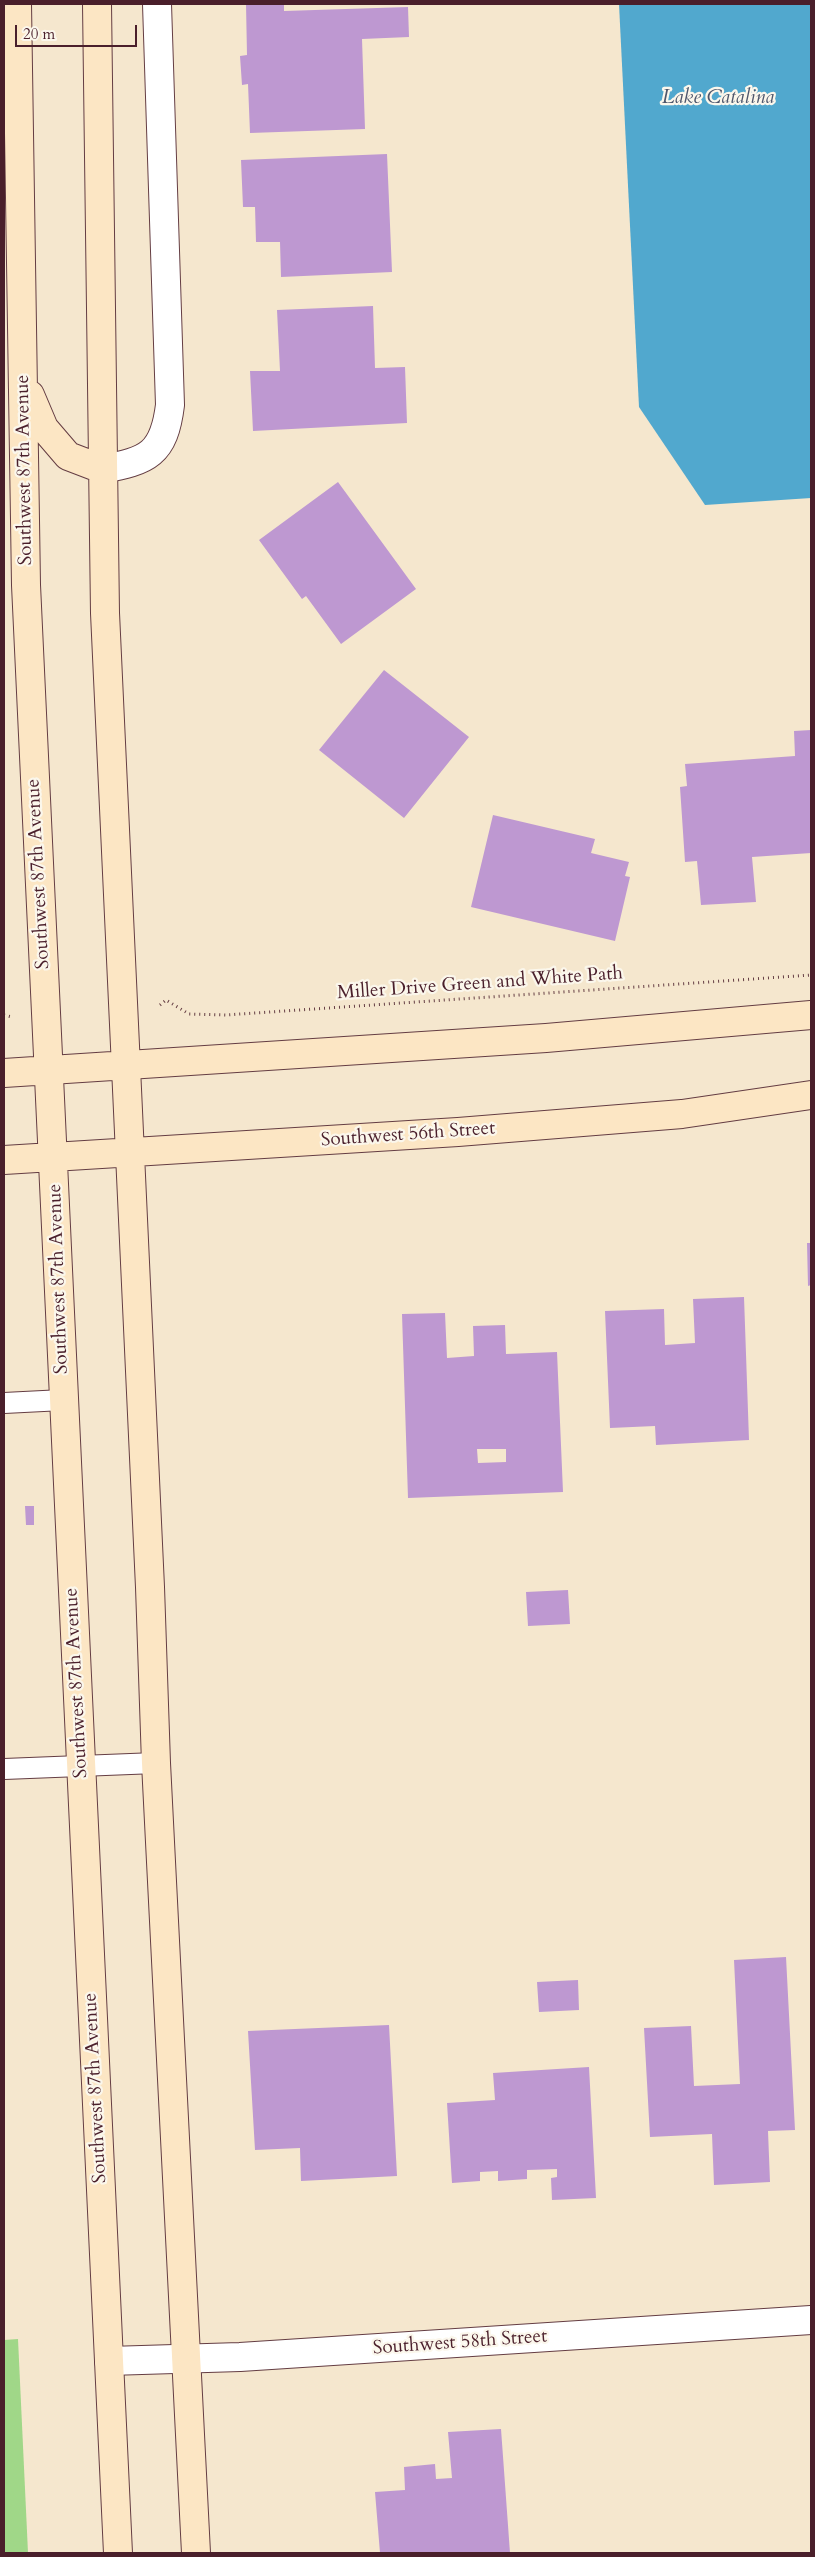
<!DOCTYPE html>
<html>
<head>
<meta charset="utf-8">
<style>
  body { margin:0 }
  #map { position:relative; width:815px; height:2557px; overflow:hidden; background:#f5e7ce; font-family:Cardo,serif }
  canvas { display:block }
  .frame { position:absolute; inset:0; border:5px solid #4a1f2b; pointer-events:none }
  .scale { position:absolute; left:15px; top:25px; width:122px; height:22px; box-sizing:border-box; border:2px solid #4a1f2b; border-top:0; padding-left:6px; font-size:15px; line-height:18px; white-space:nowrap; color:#4a1f2b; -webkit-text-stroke:4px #fbf7ec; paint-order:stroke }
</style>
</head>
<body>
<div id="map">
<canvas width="815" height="2557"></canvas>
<div class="frame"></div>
<div class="scale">20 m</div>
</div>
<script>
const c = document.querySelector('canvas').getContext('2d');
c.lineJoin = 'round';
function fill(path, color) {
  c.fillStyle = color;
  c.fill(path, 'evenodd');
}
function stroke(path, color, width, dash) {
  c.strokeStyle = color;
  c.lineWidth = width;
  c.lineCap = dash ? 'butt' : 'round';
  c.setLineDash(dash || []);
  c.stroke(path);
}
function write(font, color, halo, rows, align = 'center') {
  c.font = font + ' Cardo,serif';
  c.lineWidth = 4.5;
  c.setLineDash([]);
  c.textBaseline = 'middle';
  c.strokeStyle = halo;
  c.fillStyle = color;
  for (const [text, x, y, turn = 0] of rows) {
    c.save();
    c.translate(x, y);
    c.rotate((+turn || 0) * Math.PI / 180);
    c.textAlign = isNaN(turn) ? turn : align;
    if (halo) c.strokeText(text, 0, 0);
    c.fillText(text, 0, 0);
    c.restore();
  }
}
const green = new Path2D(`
  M18,2339L28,2553H4V2340Z`);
const water = new Path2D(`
  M619,4H811V498L705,505L639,407Z`);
const building = new Path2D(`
  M246,4H284V11L408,7L409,37L362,39L365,129L250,133L248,84L242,85L240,56L247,55Z
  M387,154L392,272L281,277L280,242H256L255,207H243L241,160Z
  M373,306L375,368L405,367L407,423L253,431L250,371H280L277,310Z
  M338,482L416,589L341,644L306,596L302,599L259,540Z
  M384,670L469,737L404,818L319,750Z
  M811,730V853L752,857L756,902L701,905L697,861L685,862L680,787L687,786L685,764L795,756L794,731Z
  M493,815L595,839L591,853L629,862L625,876L630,877L615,941L471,907Z
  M807,1243H811V1285L808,1286Z
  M744,1297L749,1440L656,1445L655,1426L610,1428L605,1311L664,1309L665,1345L695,1343L693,1299Z
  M445,1313L447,1358L474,1356L473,1326L505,1325L506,1354L557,1352L563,1492L408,1498L402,1314ZM477,1449H506V1462L478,1463Z
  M25,1506H34V1525H26Z
  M568,1590L570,1624L528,1626L526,1592Z
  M786,1957L795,2130L768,2131L770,2182L714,2185L712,2134L650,2137L644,2028L691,2026L694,2086L740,2084L734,1960Z
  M578,1980L579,2010L539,2012L537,1982Z
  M389,2025L397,2176L301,2181L300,2148L255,2150L248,2031Z
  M589,2067L596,2198L552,2200L551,2178L557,2177V2169L527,2170V2179L498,2181V2171L480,2172V2181L452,2183L447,2103L495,2100L493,2073Z
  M501,2429L510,2553H380L375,2492L405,2490L404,2467L435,2464L436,2479L452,2478L448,2432Z`);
const path = new Path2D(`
  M160,1005L166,1000L189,1014L226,1015L811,975
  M4,1015L12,1017`);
const lane = new Path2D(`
  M4,1403L63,1400
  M4,1769L156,1763`);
const street = new Path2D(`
  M102,469C148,461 164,454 170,405L157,4
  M109,2361L240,2357L811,2320`);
const secondary = new Path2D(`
  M17,4L26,585L118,2553
  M97,4L105,613L150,1587L156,1763L196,2553
  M30,395L44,428L68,456L102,469
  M4,1073L546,1038L811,1015
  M4,1160L458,1132L682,1114L811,1095`);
const streetNames = [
  ["Southwest 87th Avenue",25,470,-91],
  ["Southwest 87th Avenue",39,874,-93],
  ["Miller Drive Green and White Path",480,984,-4],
  ["Southwest 56th Street",408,1135,-4],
  ["Southwest 87th Avenue",59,1279,-92],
  ["Southwest 87th Avenue",77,1683,-93],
  ["Southwest 87th Avenue",96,2088,-93],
  ["Southwest 58th Street",460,2343,-4]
];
const waterNames = [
  ["Lake Catalina",718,98]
];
fill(green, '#a0d788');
fill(water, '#51a8ce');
fill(building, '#be98d1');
stroke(lane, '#643d43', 22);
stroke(street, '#643d43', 30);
stroke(secondary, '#643d43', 30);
stroke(path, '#643d43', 3, [1, 4]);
stroke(lane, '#fff', 20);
stroke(street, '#fff', 28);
stroke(secondary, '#fce6c4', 28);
write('19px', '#4a1f2b', '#fbf7ec', streetNames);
write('italic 20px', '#4d566c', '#fbf7ec', waterNames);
</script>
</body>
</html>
